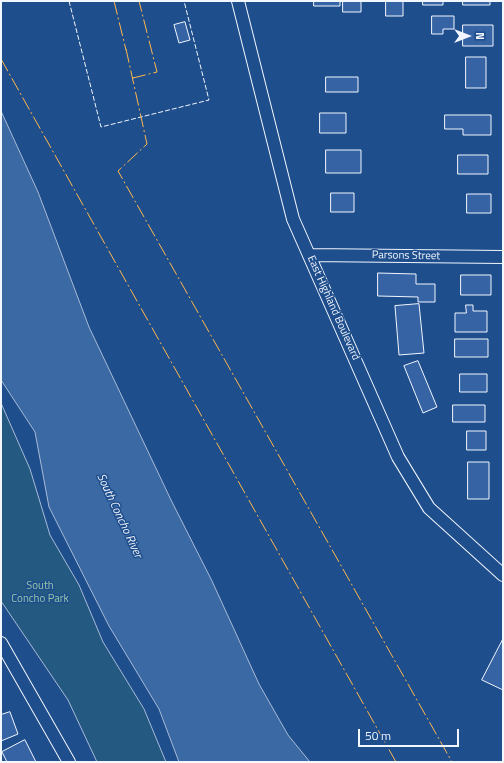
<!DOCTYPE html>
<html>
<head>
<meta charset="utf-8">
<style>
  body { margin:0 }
  #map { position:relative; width:504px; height:763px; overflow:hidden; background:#1f4e8c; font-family:"Titillium Web",sans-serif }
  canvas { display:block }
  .frame { position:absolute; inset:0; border:2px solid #f2f6ff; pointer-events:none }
  .north { position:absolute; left:448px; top:16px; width:40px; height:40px; -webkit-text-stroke:3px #1f4e8c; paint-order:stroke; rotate:90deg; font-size:11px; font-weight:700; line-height:16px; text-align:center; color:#f2f6ff }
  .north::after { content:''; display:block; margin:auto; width:14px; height:18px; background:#f2f6ff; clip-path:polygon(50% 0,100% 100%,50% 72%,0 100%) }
  .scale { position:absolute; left:358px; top:729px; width:101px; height:18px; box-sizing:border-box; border:2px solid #f2f6ff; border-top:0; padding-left:5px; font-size:12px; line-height:14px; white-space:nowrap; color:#f2f6ff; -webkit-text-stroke:3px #1f4e8c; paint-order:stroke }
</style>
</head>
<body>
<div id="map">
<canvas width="504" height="763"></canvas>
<div class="frame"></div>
<div class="north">N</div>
<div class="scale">50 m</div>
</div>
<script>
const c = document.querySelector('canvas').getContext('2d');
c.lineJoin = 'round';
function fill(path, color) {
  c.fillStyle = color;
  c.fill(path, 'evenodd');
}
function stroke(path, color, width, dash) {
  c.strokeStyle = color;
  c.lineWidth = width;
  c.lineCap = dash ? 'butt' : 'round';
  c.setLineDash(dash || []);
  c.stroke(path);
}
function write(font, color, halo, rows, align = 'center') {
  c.font = font + ' "Titillium Web",sans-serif';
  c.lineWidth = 3;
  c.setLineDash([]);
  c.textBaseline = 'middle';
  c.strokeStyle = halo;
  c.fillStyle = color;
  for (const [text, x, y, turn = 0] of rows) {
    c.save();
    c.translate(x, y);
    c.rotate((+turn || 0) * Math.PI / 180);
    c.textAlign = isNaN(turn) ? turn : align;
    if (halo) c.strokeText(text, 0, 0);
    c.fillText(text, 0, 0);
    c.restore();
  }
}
const green = new Path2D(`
  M1,403L30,469L50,535L79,585L103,642L144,709L166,762H97L68,700L1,601Z`);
const water = new Path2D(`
  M1,111L38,192L89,327L171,500L212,581L259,684L288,735L310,762H179L159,709L109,626L49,507L35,432L1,380Z`);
const building = new Path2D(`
  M314,1H340V6H314Z
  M343,1H361V12H343Z
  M386,1H403V16H386Z
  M423,1H443V5H423Z
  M463,1H490V5H463Z
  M432,16H454V29H443V34H432Z
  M185,22L190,40L179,43L174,25Z
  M463,25H493V46H463Z
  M466,57H486V88H466Z
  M326,77H358V92H326Z
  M320,113H346V133H320Z
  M445,115H491V135H463V129H445Z
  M326,150H361V173H326Z
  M458,155H488V174H458Z
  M331,193H354V212H331Z
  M467,194H491V213H467Z
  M378,273L416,274V284H435V302H418V297L378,296Z
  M461,275H491V295H461Z
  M419,304L424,353L399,355L395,306Z
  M466,305H473V311H487V332H455V313H466Z
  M455,339H488V357H455Z
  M418,361L437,407L423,413L404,366Z
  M460,374H487V392H460Z
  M453,405H485V422H453Z
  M467,431H486V450H467Z
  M468,462H489V499H468Z
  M503,639V690L482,680Z
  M10,712L18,734L1,741V715Z
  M25,740L36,762H7L2,752Z`);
const street = new Path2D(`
  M238,1L293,219L398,457L429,508L503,575
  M310,255L503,257
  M1,643L69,762`);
const fence = new Path2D(`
  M69,1L101,127L209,100L184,1`);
const power = new Path2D(`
  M114,1L126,50
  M126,49L147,144L118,171L452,762
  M1,59L396,762
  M133,77V78L157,72L139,1`);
const streetNames = [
  ["Parsons Street",406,256,1],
  ["East Highland Boulevard",333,308,66]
];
const parkNames = [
  ["South",40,586],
  ["Concho Park",40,599]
];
const waterNames = [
  ["South Concho River",119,516,65]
];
fill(green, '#245a82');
stroke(green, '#a8bbd7', 1);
fill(water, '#3b69a3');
stroke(water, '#a8bbd7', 1);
fill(building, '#3563a3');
stroke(building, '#f2f6ff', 1);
stroke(street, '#f2f6ff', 14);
stroke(street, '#1f4e8c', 12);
stroke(fence, '#f2f6ff', 1, [5, 2]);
stroke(power, '#ffb74d', 1, [14, 3, 2, 3]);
write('11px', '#f2f6ff', '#1f4e8c', streetNames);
write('11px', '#97c8a6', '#1f4e8c', parkNames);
write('italic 12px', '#f2f6ff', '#1f4e8c', waterNames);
</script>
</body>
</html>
